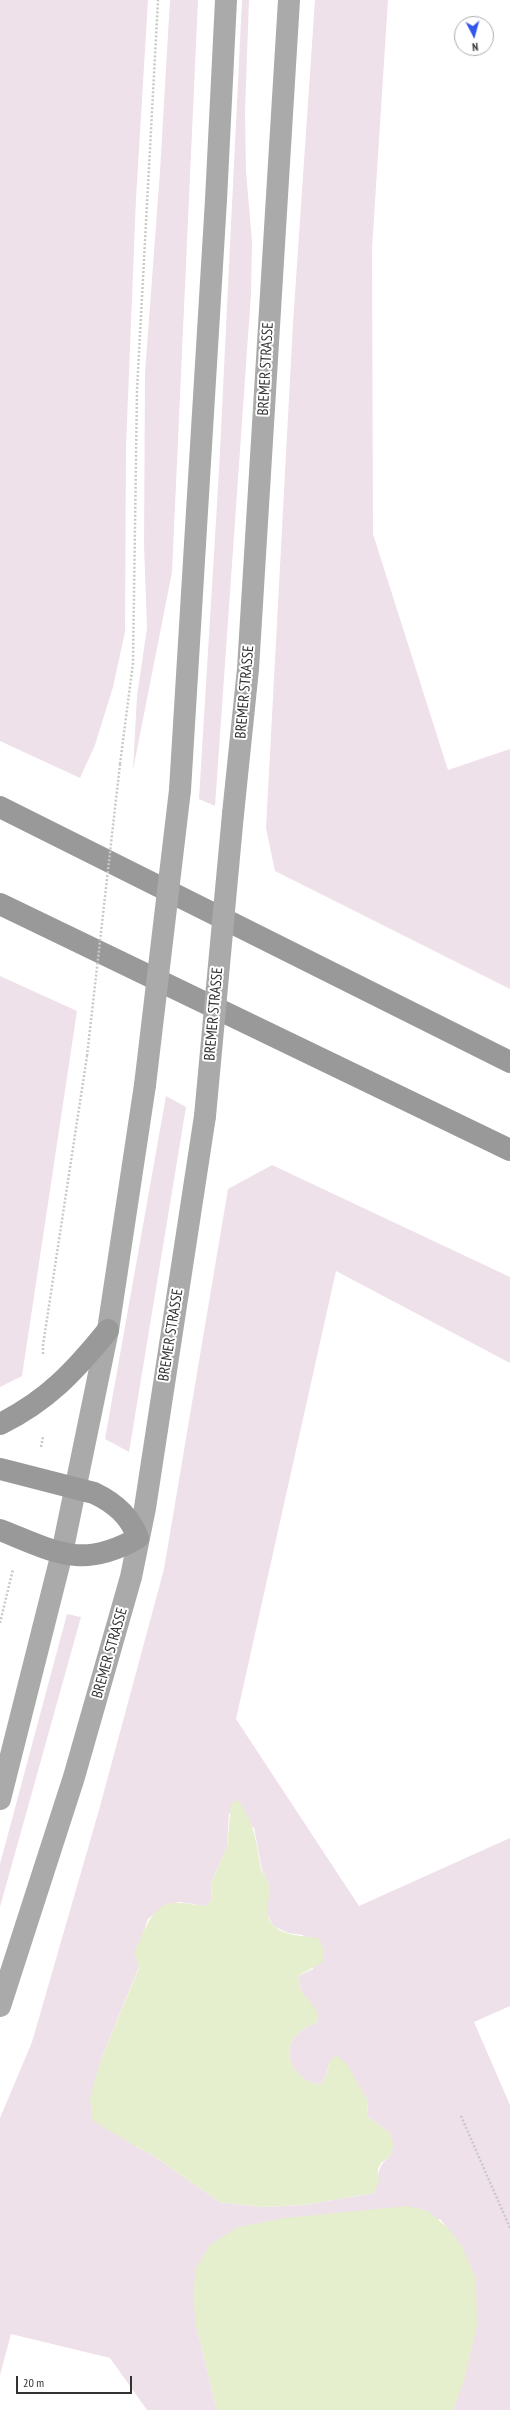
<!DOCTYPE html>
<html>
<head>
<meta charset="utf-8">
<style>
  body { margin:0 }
  #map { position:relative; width:510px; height:2410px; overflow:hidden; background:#fff; font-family:"PT Sans Narrow",sans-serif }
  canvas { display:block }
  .north { position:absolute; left:454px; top:16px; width:40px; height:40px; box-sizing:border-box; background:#fff; border:1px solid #adadad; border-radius:50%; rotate:174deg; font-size:11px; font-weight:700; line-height:16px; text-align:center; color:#323232 }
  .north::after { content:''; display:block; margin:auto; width:14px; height:18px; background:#3257ec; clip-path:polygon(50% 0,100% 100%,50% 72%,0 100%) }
  .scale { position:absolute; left:16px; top:2376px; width:116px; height:18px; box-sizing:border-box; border:2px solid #323232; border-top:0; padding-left:5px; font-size:12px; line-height:14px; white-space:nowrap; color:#323232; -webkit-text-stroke:3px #fff; paint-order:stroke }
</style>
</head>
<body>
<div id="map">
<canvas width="510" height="2410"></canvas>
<div class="north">N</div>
<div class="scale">20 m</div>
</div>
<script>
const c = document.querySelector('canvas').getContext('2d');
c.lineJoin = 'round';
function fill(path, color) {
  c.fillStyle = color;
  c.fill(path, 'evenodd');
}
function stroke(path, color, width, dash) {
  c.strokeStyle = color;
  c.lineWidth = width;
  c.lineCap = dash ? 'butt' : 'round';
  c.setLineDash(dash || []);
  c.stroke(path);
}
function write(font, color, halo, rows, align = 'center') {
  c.font = font + ' "PT Sans Narrow",sans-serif';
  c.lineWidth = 4;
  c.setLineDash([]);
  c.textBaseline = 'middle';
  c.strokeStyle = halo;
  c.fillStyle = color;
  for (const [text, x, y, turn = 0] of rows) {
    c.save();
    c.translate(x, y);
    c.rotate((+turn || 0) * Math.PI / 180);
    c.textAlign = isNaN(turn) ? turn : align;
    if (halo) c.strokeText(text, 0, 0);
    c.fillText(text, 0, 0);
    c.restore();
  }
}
const green = new Path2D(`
  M0,0H148L136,199L126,447L125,632L113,687L95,745L80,778L0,741Z
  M170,0H198L172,572L133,770L137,696L147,628L144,545L145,373L160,171Z
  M242,0H249L245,112L246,171L252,242L251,294L215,806L199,799L219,471Z
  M315,0H388L372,248L373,534L448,770L510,749V989L275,871L266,828L293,323Z
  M0,976L77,1011L22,1376L0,1387Z
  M166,1096L186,1107L129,1452L105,1439Z
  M272,1165L510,1277V1363L336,1271L236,1719L359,1906L510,1838V2006L474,2022L510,2105V2410H453L463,2248L440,2219L196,2325L217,2410H147L110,2358L11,2334L0,2375V2118L32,2042L99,1810L164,1569L228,1189ZM229,1813L254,1828L262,1870L269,1885L266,1912L273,1926L288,1933L303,1935L313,1969L298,1976L300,1989L318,2022C309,2026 300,2029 294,2038C280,2059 299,2083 321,2085L327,2074L329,2062L359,2088L367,2100L368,2117L390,2133V2156C374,2168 381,2177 374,2193L303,2205L261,2207L220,2202L151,2154L135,2146L100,2062L139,1967L142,1936L148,1919L166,1905L179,1902L205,1906L212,1900L211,1883L227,1847Z
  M67,1614L81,1617L0,1907V1864Z`);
const water = new Path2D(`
  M238,1800C255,1824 256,1841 261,1869C263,1874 268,1879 269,1885C272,1899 261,1914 274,1926C284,1936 305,1936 318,1938L324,1949L323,1962L298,1976L300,1989L317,2011L318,2022C309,2026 300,2029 294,2038C280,2059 300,2083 321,2085L327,2074L329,2062L336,2055L347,2064L367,2100L368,2117L390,2133L394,2145L390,2156L381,2163L378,2169L379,2182L374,2193L303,2205L261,2207L220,2202L151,2154L135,2146L92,2120L90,2097L100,2062L139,1968L134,1953C144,1933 151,1901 179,1903C188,1903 196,1905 205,1906L212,1900L211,1883L227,1847L231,1804Z
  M407,2206L428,2211L450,2230L463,2248L476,2279L477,2326L464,2381L453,2410H217L196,2325L193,2296L196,2268L210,2245L238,2227L285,2218Z`);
const path = new Path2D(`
  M120,764L133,663L137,390L158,0
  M43,1354V1345L87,1056
  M41,1447L43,1437
  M0,1623L13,1569
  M461,2116L510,2228`);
const primary = new Path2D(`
  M180,790L216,200L226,0
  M233,814L248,669L289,0
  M0,1799L62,1553L108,1330L145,1085
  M0,2006L74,1777L131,1577L145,1508L205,1116`);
const highway = new Path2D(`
  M0,807L510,1062
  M0,904L510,1150
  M0,1424C47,1401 75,1371 108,1330
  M0,1469L94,1493C115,1503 130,1516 138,1538C81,1570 56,1552 0,1530`);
const pathBridge = new Path2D(`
  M87,1056L120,764`);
const primaryBridge = new Path2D(`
  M145,1085L180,790
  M205,1116L233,814`);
const streetNames = [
  ["BREMER STRASSE",266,369,-87],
  ["BREMER STRASSE",245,692,-85],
  ["BREMER STRASSE",214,1014,-85],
  ["BREMER STRASSE",171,1335,-81],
  ["BREMER STRASSE",110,1653,-74]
];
fill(green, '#efe1ea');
fill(water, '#e6efcd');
stroke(path, '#c9c9c9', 2.5, [2, 2]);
stroke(primary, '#aaa', 22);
stroke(highway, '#999', 22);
stroke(pathBridge, '#c9c9c9', 2.5, [2, 2]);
stroke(primaryBridge, '#aaa', 22);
write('15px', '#323232', '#fff', streetNames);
</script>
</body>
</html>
